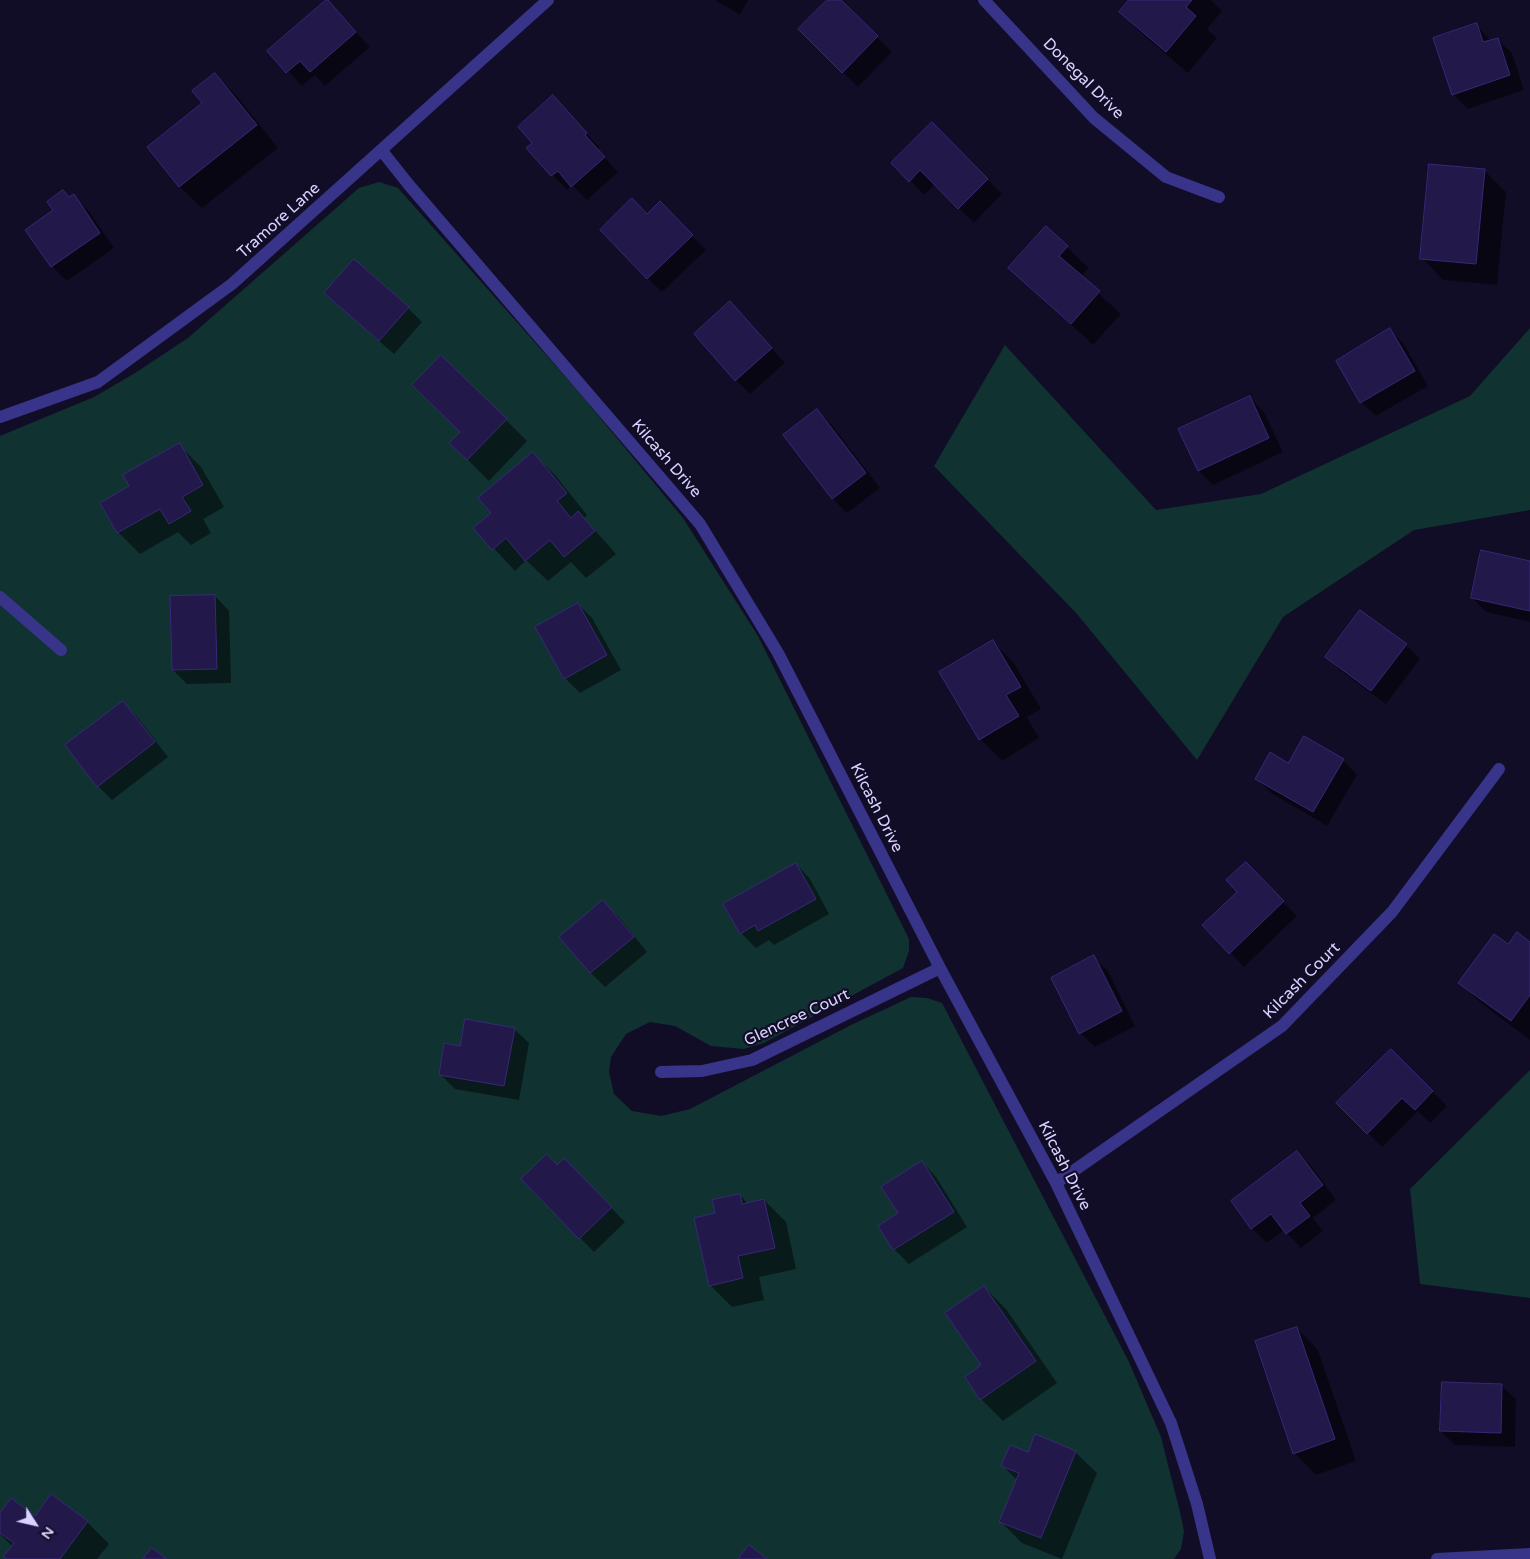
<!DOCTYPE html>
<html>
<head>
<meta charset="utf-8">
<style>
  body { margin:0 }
  #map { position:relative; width:1530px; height:1559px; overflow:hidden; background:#120d27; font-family:"Varela Round",sans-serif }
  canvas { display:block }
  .north { position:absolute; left:10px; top:1499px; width:50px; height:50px; -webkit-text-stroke:4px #120d27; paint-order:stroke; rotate:125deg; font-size:14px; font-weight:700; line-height:20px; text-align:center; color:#d9d3ff }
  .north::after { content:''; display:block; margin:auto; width:18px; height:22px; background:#d9d3ff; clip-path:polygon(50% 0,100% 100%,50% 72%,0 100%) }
</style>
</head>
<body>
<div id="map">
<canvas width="1530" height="1559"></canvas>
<div class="north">N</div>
</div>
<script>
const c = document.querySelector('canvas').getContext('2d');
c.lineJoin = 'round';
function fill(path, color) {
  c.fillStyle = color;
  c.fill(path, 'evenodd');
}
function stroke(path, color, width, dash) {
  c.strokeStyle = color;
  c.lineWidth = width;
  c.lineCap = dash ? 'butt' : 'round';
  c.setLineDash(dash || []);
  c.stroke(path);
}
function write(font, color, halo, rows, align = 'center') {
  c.font = font + ' "Varela Round",sans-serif';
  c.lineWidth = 4.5;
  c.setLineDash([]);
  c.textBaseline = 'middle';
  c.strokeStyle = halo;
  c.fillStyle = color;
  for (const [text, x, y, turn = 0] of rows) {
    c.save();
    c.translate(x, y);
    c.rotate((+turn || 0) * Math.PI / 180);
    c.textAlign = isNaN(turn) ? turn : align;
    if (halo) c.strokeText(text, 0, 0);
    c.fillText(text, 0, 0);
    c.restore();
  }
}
const green = new Path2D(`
  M379,182L398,188L578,391L683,518L758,636L909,939V951L903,968L764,1043L744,1049L711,1046L675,1026L650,1022L626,1034L611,1057L609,1072L614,1094L632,1111L661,1116L690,1109L851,1025L911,997L927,998L942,1003L1129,1362L1161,1437L1180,1512L1184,1531L1181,1549L1174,1559H0V436L94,397L135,373L188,338L359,188Z
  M1530,328V510L1414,530L1283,617L1197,760L1077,614L934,466L1005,345L1156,510L1261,494L1470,396Z
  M1530,1070V1298L1420,1284L1410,1189Z`);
const shadow = new Path2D(`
  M715,0H748L740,15Z
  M829,0H840L892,52L858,87L800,29Z
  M1131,0H1211L1222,11L1207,29L1217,38L1188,73L1142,34L1120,12Z
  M327,1L370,47L325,86L315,75L302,86L269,51Z
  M1476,24L1491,41L1497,39L1512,53L1524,90L1468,109L1454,95L1435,38Z
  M215,74L237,96L278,148L202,208L180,187L149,147L203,103Z
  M553,97L600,148L598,150L618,172L587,200L572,185L567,190L527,148L533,143Z
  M932,124L1002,194L974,223L935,184L924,195L893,163Z
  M1484,170L1506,192L1497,285L1443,280L1422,258Z
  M73,196L88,210L114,248L67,281L52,266L27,230Z
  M660,203L706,250L662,292L648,278V215Z
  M1067,247L1089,268L1081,277L1121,314L1093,345L1010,268Z
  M340,307L408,308L422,322L394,354Z
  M744,317L785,363L750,394L736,380Z
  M1389,330L1404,344L1428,386L1376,416L1361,402Z
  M1250,397L1264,412L1283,452L1213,485L1199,471Z
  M817,410L832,425L880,488L847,513L833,499L785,435Z
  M506,420L527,441L489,481L451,443L462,432Z
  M179,445L201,467L224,507L203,519L211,533L191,545L178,532L140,554L118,532L131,487Z
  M533,454L555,475L587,515L584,518L616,554L586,578L571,562L548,581L526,560L515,571L475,528L493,513Z
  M1530,562V622L1486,612L1472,598Z
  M215,596L229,611L231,683L187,684L173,670Z
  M578,604L592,618L621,670L580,693L565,678Z
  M993,642L1014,663L1041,709L1027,717L1039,738L1002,761L980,739Z
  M1406,645L1420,659L1386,704L1341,671L1327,657Z
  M123,702L137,717L168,757L112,800L98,786Z
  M1343,760L1357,775L1327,826L1271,793L1256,779Z
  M796,864L810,879L829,914L774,945L769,940L756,948L741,933Z
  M1260,878L1297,916L1244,967L1204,925L1239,892Z
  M603,902L618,916L647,952L605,987L591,973L561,937Z
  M1530,943V1040L1482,1004L1460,983L1508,946Z
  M1093,957L1108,971L1135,1026L1095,1047L1080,1033Z
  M514,1029L529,1043L519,1100L455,1089L440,1074Z
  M1391,1050L1447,1106L1430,1123L1418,1111L1382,1147L1338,1103Z
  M1297,1152L1312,1167L1336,1200L1313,1218L1323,1231L1301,1248L1284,1230L1267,1243L1252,1228L1232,1202Z
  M564,1160L625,1222L594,1252L522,1179L557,1167Z
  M922,1162L936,1177L967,1227L909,1264L894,1249L880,1226L899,1214Z
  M740,1195L748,1204L764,1200L786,1222L796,1269L759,1277L764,1300L732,1307L710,1285L717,1214Z
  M984,1287L1006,1309L1057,1383L1003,1421L981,1399Z
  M1297,1328L1318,1350L1356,1461L1316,1475L1294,1453Z
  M1501,1385L1516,1399L1515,1447L1455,1445L1441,1431Z
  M1075,1452L1097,1473L1062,1559L1022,1543L1001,1522L1017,1480L1003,1466L1029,1454Z
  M51,1495L87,1522L109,1544L97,1559H7L13,1547L0,1534V1515L35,1517Z`);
const building = new Path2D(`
  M326,0H328L356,32L310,72L300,61L286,73L267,51Z
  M827,0H841L878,36L842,73L798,29Z
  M1129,0H1192L1186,7L1196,16L1166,52L1119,12Z
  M1477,23L1483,42L1498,38L1510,75L1452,95L1433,38Z
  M215,73L257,125L179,187L147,147L202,103L192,91Z
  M553,95L587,133L585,135L605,157L571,187L558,171L551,176L526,148L532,143L518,127Z
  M932,122L988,179L958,209L920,170L909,182L891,163Z
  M1429,164L1485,169L1476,264L1420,259Z
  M63,190L69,197L74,194L100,233L51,267L25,230L53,210L47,202Z
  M632,198L647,214L660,201L693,235L647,279L600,230Z
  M1046,226L1068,246L1059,256L1100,291L1071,324L1008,268Z
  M354,259L409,307L379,341L324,293Z
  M730,301L772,348L735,381L694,334Z
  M1390,328L1415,371L1360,403L1336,361Z
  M441,355L507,419L467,460L449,443L460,432L412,385Z
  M1250,396L1269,438L1198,471L1178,429Z
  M817,409L866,473L832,499L783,435Z
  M180,443L203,485L182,497L191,511L169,524L160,509L117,533L100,503L129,486L123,475Z
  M533,452L567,493L557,501L571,518L578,511L595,531L564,557L550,540L525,561L506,538L492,550L473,528L491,513L478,498Z
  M1481,550L1530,561V611L1471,598Z
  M215,595L217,669L172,670L170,596Z
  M578,603L607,655L564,679L535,627Z
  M1360,610L1407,644L1371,691L1325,657Z
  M993,640L1021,687L1006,695L1019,716L979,740L939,672Z
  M123,701L155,742L97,787L65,745Z
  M1304,736L1344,759L1313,812L1255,779L1270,752L1288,763Z
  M1246,862L1284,901L1229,954L1202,925L1237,892L1226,880Z
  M796,863L816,899L758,931L755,925L740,934L723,904Z
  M603,900L634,937L590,973L559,937Z
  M1517,932L1530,942V995L1511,1021L1458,983L1494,934L1508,944Z
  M1094,955L1122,1011L1079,1034L1051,978Z
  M465,1019L515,1028L504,1086L439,1075L444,1043L460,1046Z
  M1391,1049L1433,1091L1415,1110L1402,1098L1367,1134L1336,1103Z
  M1297,1151L1323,1185L1300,1203L1310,1216L1286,1234L1271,1214L1251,1229L1231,1201Z
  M547,1154L557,1165L564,1158L612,1207L579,1239L521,1179Z
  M922,1161L954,1212L893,1250L878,1226L898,1213L881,1187Z
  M740,1194L742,1204L764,1199L775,1248L738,1256L743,1278L709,1286L694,1218L715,1213L712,1200Z
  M984,1286L1036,1361L980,1400L965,1377L981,1365L945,1313Z
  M1297,1327L1335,1439L1293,1454L1255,1341Z
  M1442,1382L1502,1384L1501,1433L1440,1431Z
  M1035,1434L1076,1451L1041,1538L999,1522L1019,1473L1001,1466L1010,1445L1028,1452Z
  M51,1494L88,1521L60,1559H6L3,1557L14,1543L0,1533V1513L11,1498L35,1516Z
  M749,1545L767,1559H738Z
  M152,1548L167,1559H143Z`);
const minor = new Path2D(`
  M984,0L1094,118L1166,177L1219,197
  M382,151L409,185L700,524L778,653L940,968L1056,1183L1171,1423L1197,1504L1210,1559
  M0,417L98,382L232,284L548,0
  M0,597L61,650
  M661,1072L702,1071L752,1060L940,968
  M1056,1183L1282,1026L1392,912L1499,769
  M1437,1559L1530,1554`);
const streetNames = [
  ["Donegal Drive",1083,79,45],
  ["Tramore Lane",279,221,-42],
  ["Kilcash Drive",666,459,49],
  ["Kilcash Drive",876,808,63],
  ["Kilcash Court",1302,981,-45],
  ["Glencree Court",797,1018,-25],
  ["Kilcash Drive",1064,1166,63]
];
fill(green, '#103231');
fill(shadow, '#0007');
fill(building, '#22184a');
stroke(building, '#382878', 1);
stroke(minor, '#38348a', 12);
write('16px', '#d9d3ff', '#120d27', streetNames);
</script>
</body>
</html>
